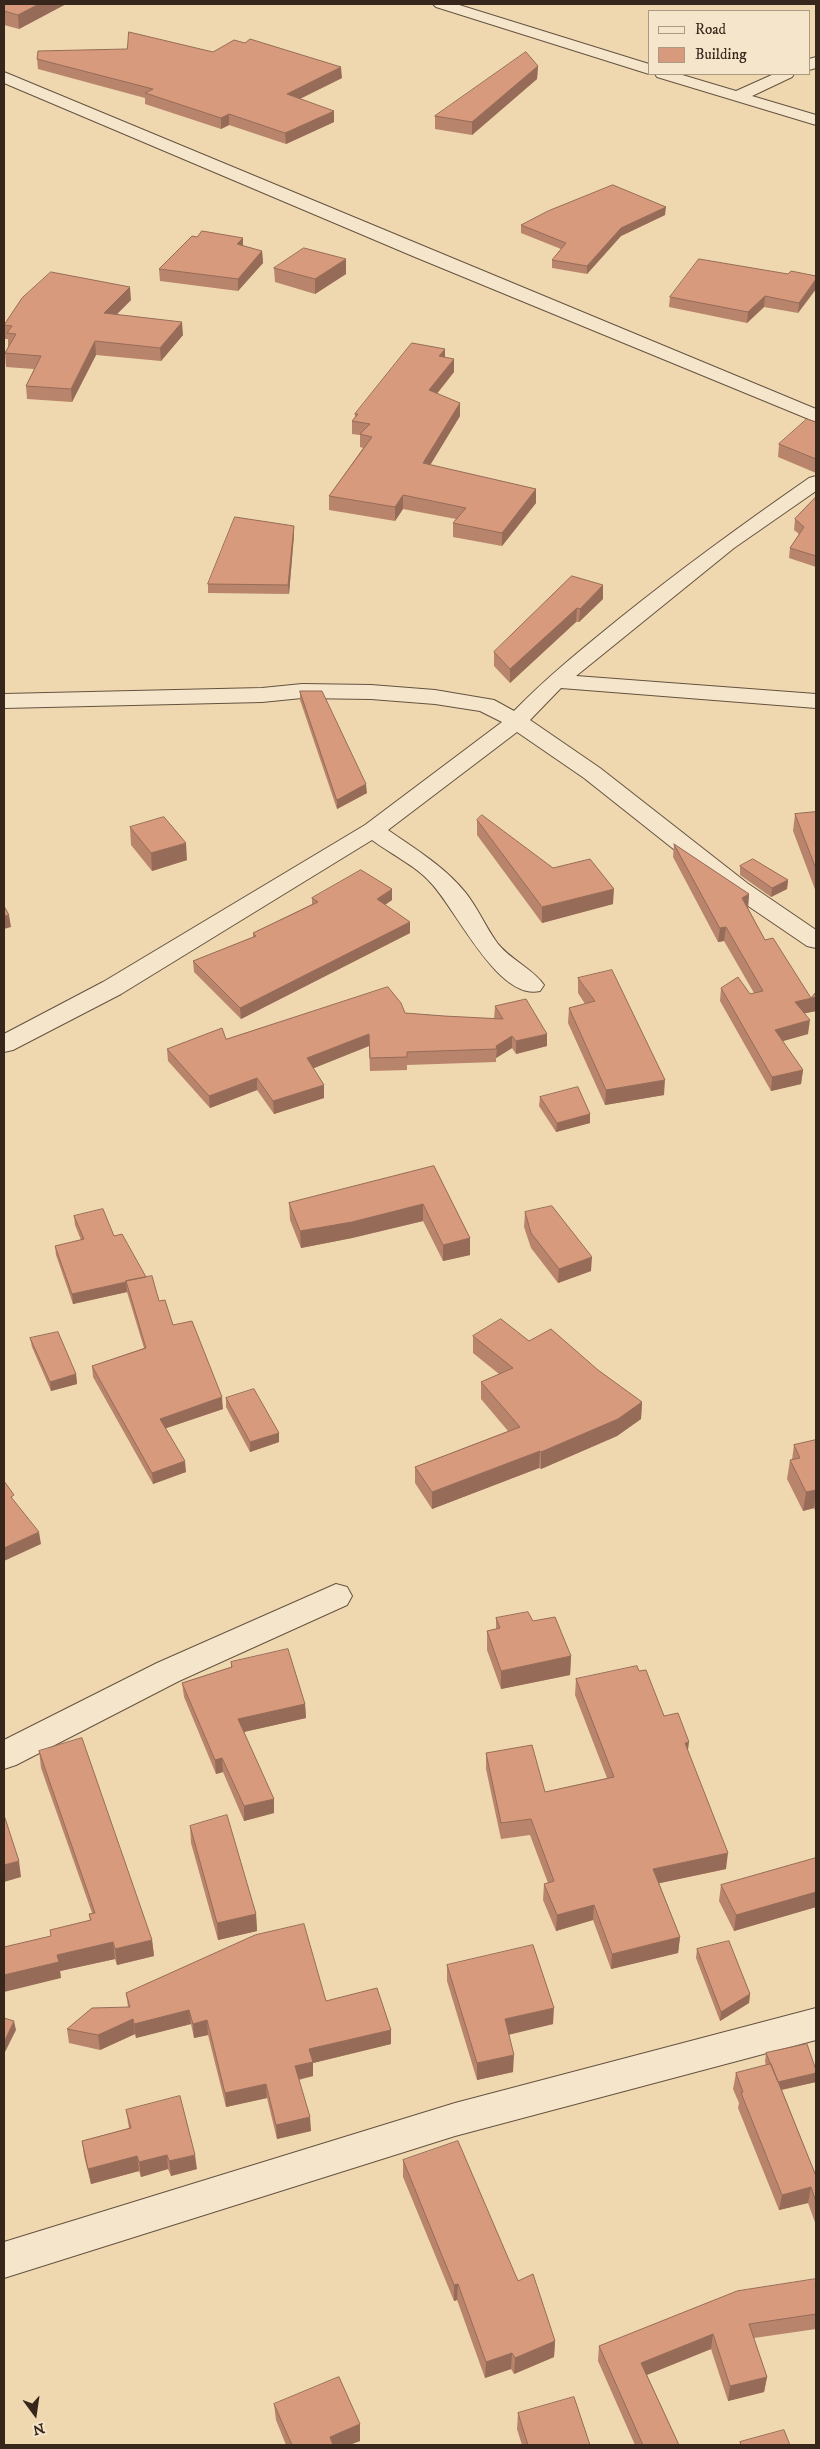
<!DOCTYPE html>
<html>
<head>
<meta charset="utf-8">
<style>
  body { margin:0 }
  #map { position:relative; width:820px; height:2449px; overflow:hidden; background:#efd8af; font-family:"IM FELL DW Pica",serif }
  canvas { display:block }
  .frame { position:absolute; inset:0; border:5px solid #37261b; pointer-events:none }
  .legend { position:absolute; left:648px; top:10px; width:162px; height:65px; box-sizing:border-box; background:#f5e6cb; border:1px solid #a99985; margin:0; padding:6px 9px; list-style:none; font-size:15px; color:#37261b }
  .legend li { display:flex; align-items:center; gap:10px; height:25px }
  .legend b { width:25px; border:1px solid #a99985 }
  .north { position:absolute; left:10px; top:2389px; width:50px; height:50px; -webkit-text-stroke:4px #f5e6cb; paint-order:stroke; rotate:166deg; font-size:14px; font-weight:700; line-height:20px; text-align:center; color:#37261b }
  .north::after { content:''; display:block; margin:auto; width:18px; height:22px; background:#37261b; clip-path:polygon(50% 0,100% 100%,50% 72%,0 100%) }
</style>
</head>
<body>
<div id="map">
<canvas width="820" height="2449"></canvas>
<div class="frame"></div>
<ul class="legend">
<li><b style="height:6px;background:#f5e6cb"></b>Road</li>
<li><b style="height:14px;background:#d79a7d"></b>Building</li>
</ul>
<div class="north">N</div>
</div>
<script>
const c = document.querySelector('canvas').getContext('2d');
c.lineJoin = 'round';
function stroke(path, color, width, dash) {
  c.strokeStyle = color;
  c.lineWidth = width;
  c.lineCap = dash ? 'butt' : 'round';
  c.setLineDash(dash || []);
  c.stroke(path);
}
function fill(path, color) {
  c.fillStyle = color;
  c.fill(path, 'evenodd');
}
const minor = new Path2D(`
  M433,4H456L649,64V74L436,7Z
  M816,57V68L809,70V59Z
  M4,72L816,409V422L415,257L4,83Z
  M655,74H679L736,91L774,74H794L792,77L752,96L816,115V125L657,77Z
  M816,476V491L734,548L576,676L816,694V708L561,688L530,720L600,768L747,883L816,930V948L807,946L729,893L584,778L517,732L388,830C415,849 444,866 465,892C478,908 486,928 498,944C511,960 533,969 544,985L540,991C498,1001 456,909 431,883C416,866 391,854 372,840L121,994L13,1050L4,1052V1034L103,982L365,825L502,722L480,711L435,704L371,699L302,698L262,702L4,708V694L262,688L302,684L371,685L435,690L494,700L514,711C547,677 583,648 620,618C681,569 744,523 809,478Z
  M336,1584L347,1587L352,1596L347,1605L179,1681L16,1765L4,1769V1740L157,1663Z
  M816,2008V2040L455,2136L4,2278V2242L455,2103Z`);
const wall = new Path2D(`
  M4,4H66L19,29L4,25Z
  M213,52L342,78L300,99L334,122L286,144L229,125L221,129L145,104V98L38,69L37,59Z
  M538,66L537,79L472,135L435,129V116Z
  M665,215L621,236L587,274L552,268V260L561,249L521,233V225Z
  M197,237L243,246L262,251L263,263L238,291L160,281L159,269Z
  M346,259V274L315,294L275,282L274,268Z
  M788,274L816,276V289L798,313L764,307L747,323L669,307L670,297Z
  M131,300L117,314L183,335L161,361L96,355L72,402L27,399L26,386L34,369L6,367L5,353L8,347V339H5L4,325Z
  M445,357L454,372L437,394L460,403V416L430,465L536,489V503L502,546L453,537V523L456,519L403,509L395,521L329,510V496L363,448L360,447V435L352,434V421L355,417V414Z
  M816,422V473L778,457L779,444Z
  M816,497V567L789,558L790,548L799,534L794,530L795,519Z
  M294,526V535L289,594L208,593V584Z
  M572,576L603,599L579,622H576L510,683L494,666V652Z
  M300,691L367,793L337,809L300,700Z
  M816,812V892L793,831L795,814Z
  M477,820L553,868L613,904L542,923L477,835Z
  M130,827L187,860L152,871L131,845Z
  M674,844L749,894L748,908L765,940L811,998L816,992V1011L804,1013L808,1034L782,1041L803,1070L801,1084L771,1091L720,1001L721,988L750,994L754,993L724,941L718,942L673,857Z
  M740,866L788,880L787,889L771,897L740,875Z
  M312,898L392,900L385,905L410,933L241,1019L194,972L193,961L253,937V933L312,904Z
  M578,978L664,1095L605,1105L568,1023L569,1008L585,1004L578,993Z
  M495,1006L547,1046L516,1054L512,1048L496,1058V1062L407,1065V1070L370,1071L369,1046L313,1068L324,1085V1098L274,1114L257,1090L210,1108L168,1061L167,1049L226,1039L405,1013L444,1016L494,1019Z
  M540,1097L590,1114V1123L556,1132L539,1106Z
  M434,1166L470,1238V1255L443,1261L423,1221L352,1238L301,1248L290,1220L289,1203Z
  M525,1212L591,1271L558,1283L531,1248L524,1227Z
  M74,1216L114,1236L159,1301L223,1409L166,1428L186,1472L153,1484L93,1377L92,1366L144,1348L127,1292L73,1304L56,1255L55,1246L81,1240L75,1225Z
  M473,1336L529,1341L598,1370L642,1402L641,1419L617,1436L541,1469L539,1468L432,1509L415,1483V1467L508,1431L481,1399V1382L499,1374L473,1353Z
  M30,1338L76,1374L77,1384L51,1391L32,1347Z
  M226,1398L279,1442L250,1452L226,1407Z
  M816,1440V1513L814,1508L803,1511L787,1479L790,1460H792L794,1445Z
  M496,1618L533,1621L571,1656L570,1675L501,1689L487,1650V1631L496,1629Z
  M231,1662L305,1704L306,1718L244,1732L274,1813L244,1821L223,1772L216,1774L184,1697L182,1683L231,1667Z
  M639,1671L664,1716L688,1752L726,1869L659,1883L680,1937L678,1953L611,1969L593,1920L556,1931L543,1900L544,1884L548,1883L530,1835L501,1839L486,1769V1753L545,1792L607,1778L575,1695L576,1679Z
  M39,1751L152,1940L154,1956L117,1965L115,1959L60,1971L61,1978L51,1936L90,1920L89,1914L92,1913L41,1768Z
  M190,1826L256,1914L257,1931L218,1940L191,1843Z
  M816,1858V1907L734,1931L719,1901L721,1885Z
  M697,1949L750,1994L749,2003L720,2021L696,1958Z
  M447,1965L553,2024L508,2034L513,2072L477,2080L447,1981Z
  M126,1993L326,2001L391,2030V2044L313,2063V2076L299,2080L311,2131L277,2139L267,2098L226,2107L208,2035L194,2038L191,2024L136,2038L135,2034L100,2050L69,2043L67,2029L128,2007Z
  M766,2053L816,2082L782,2090L816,2176V2225L808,2203L779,2210L738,2108L739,2103L733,2089L736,2073L766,2065L765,2062Z
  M126,2110L197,2169L171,2176L168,2169L141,2177L139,2171L91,2184L84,2156L82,2141L129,2128Z
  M403,2160L518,2281L555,2341L554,2357L514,2374L511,2369L485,2378L457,2300L454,2301L403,2177Z
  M816,2279V2329L754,2338L767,2377L764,2392L728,2401L711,2349L647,2375L679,2445H635L598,2361L599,2346Z
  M274,2404L360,2424V2441L349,2445H286L276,2420Z
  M518,2413L590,2445H522L517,2429Z`);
const shadedWall = new Path2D(`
  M39,4H66L19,29L18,15Z
  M538,66L537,79L472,135V122Z
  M341,67L342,78L287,105V94Z
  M334,111V122L286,144L285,133Z
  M229,114V125L221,129V118Z
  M666,207L665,215L621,236L587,274V266L621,228Z
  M243,238V251L237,244Z
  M262,251L263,263L238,291V279Z
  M346,259V274L315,294V279Z
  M816,279V289L798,313L799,303Z
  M130,287L131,300L105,326L104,313Z
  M765,296L764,307L747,323L748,312Z
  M182,322L183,335L161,361L160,348Z
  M95,341L96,355L72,402L71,389Z
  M445,349V362L439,356Z
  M454,359V372L429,403V390Z
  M460,403V416L423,477V463Z
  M536,489V503L502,546V533Z
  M403,495V509L395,521V507Z
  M294,526V535L289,594L288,585Z
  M603,585V599L579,622L580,609Z
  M577,608L576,622L510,683V669Z
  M366,784L367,793L337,809V800Z
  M186,843L187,860L152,871L151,853Z
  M788,880L787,889L771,897L772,888Z
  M392,889V900L377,910V899Z
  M614,889L613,904L542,923V907Z
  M749,894L748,908L742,898Z
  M9,915L11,927L4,929V916Z
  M410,922V933L241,1019L240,1008Z
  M726,927L724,941L718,942L720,928Z
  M816,997V1011L793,1016L795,1002Z
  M810,1020L808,1034L773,1044L775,1030Z
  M369,1034V1046L307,1071V1058Z
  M547,1034V1046L516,1054V1041Z
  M512,1036V1048L496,1058L497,1049L496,1046Z
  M803,1070L801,1084L771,1091L772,1077Z
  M257,1078V1090L210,1108L209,1096Z
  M665,1080L664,1095L605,1105L606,1090Z
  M324,1085V1098L274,1114L273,1101Z
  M590,1114V1123L556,1132L557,1123Z
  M423,1204V1221L352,1238L301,1248L300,1231Z
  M470,1238V1255L443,1261V1245Z
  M592,1257L591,1271L558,1283L559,1269Z
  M126,1282L127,1292L73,1304L72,1294Z
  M76,1374L77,1384L51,1391L50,1382Z
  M222,1397L223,1409L161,1430L160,1419Z
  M642,1402L641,1419L617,1436L541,1469V1452Z
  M279,1433V1442L250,1452V1442Z
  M540,1451L539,1468L432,1509V1492Z
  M185,1461L186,1472L153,1484L152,1473Z
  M816,1490L814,1508L803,1511L806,1492Z
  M39,1532L41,1544L4,1561V1548Z
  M571,1656L570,1675L501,1689V1671Z
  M305,1704L306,1718L239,1733L238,1719Z
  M689,1742L687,1758L685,1743Z
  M222,1758L223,1772L216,1774L215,1760Z
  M274,1799V1813L244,1821V1806Z
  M728,1853L726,1869L651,1885L653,1869Z
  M19,1861L21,1877L4,1882V1865Z
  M816,1892V1907L734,1931L736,1915Z
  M594,1905L593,1920L556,1931L557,1915Z
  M256,1914L257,1931L218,1940L217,1923Z
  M680,1937L678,1953L611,1969L612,1954Z
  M152,1940L154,1956L117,1965L115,1949Z
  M113,1942L115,1959L60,1971L61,1978L4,1992V1975L57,1955Z
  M750,1994L749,2003L720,2021L721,2012Z
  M554,2008L553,2024L504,2036L505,2019Z
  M189,2010L191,2024L136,2038L134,2024Z
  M133,2019L135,2034L100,2050L98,2035Z
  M207,2020L208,2035L194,2038L193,2024Z
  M14,2021L16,2030L4,2054V2042Z
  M391,2030V2044L313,2063V2076L295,2080V2066L309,2049Z
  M514,2055L513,2072L477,2080V2063Z
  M816,2073V2082L775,2091L777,2082Z
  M266,2084L267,2098L226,2107L225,2093Z
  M310,2117L311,2131L277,2139L276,2125Z
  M167,2155L168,2169L141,2177L139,2162Z
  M195,2155L197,2169L171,2176L169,2161Z
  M137,2156L139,2171L91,2184L88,2169Z
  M811,2187L808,2203L779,2210L782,2195Z
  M458,2284L457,2300L454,2301V2285Z
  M713,2334L711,2349L639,2378L641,2363Z
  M555,2341L554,2357L514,2374L515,2358Z
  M512,2353L511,2369L485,2378L486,2362Z
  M767,2377L764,2392L728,2401L730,2386Z
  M360,2424V2441L349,2445H330V2437Z`);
const building = new Path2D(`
  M4,4H39L18,15L4,11Z
  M129,32L213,52L234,40L245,43L250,39L341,67L287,94L334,111L285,133L229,114L221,118L145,93L153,89L37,59L38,51L127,49Z
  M526,52L538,66L472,122L435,116Z
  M613,185L666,207L621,228L587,266L552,260L566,243L521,225L548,211Z
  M202,231L243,238L237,244L262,251L238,279L159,269L192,236L197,237Z
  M304,248L346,259L315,279L274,268Z
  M699,259L788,274L791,271L816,276V279L799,303L765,296L748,312L670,297Z
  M51,272L130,287L104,313L182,322L160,348L95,341L71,389L26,386L41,356L5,353L16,334L7,333L12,326L4,325L22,298Z
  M412,343L445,349L439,356L454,359L429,390L460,403L423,463L536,489L502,533L453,523L466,508L403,495L395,507L329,496L372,437L360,434L370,424L352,421L358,414H355Z
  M807,419L816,422V459L779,444Z
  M816,497V556L790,548L804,527L795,519Z
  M235,517L294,526L288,585L208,584Z
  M572,576L603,585L580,609L577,608L510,669L494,652Z
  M300,691H322L366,784L337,800Z
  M816,812V869L795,814Z
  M482,815L553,868L590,859L614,889L542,907L477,820Z
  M164,817L186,843L151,853L130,827Z
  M674,844L749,894L742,898L765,940L773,938L811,998L816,992V997L795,1002L810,1020L775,1030L803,1070L772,1077L721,988L738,977L750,994L763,991L726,927L720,928Z
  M753,859L788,880L772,888L740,866Z
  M361,870L392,889L377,899L410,922L240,1008L193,961L256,936L253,933L318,902L312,898Z
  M4,906L9,915L4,916Z
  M612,970L665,1080L606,1090L569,1008L595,1001L578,978Z
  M388,987L401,1003L405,1013L444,1016L503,1019L495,1006L526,999L547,1034L516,1041L512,1036L496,1046L497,1049L407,1052V1057L370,1058L369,1034L307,1058L324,1085L273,1101L257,1078L209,1096L167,1049L222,1028L226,1039Z
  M578,1087L590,1114L557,1123L540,1097Z
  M434,1166L470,1238L443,1245L423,1204L352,1222L300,1231L289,1203Z
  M552,1206L592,1257L559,1269L531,1233L525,1212Z
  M103,1209L114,1236L122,1234L146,1277L126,1281V1282L72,1294L55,1246L84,1239L74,1216Z
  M152,1276L159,1301L165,1300L173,1325L192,1321L222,1397L160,1419L185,1461L152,1473L92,1366L146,1348L126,1281Z
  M501,1319L529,1341L551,1329L598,1370L642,1402L618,1419L541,1452L540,1451L432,1492L415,1467L520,1427L481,1382L513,1368L473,1336Z
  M58,1332L76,1374L50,1382L30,1338Z
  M254,1389L279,1433L250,1442L226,1398Z
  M816,1440V1490L806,1492L790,1460L800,1458L794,1445Z
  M4,1481L14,1495L11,1497L39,1532L4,1548Z
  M528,1612L533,1621L555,1617L571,1656L501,1671L487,1631L500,1628L496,1618Z
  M288,1649L305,1704L238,1719L274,1799L244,1806L222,1758L215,1760L182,1683L232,1667L231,1662Z
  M637,1666L639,1671L646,1670L664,1716L678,1713L689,1742L685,1743L728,1853L653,1869L680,1937L612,1954L594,1905L557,1915L544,1884L554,1881L531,1819L501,1823L486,1753L532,1745L545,1792L614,1777L576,1679Z
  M82,1738L152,1940L115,1949L113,1942L57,1955L59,1962L4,1975V1947L51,1936L50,1930L91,1920L89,1914L95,1913L39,1751Z
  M4,1815L19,1861L4,1865Z
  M227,1815L256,1914L217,1923L190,1826Z
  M816,1858V1892L736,1915L721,1885Z
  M304,1924L326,2001L377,1988L391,2030L309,2049L313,2062L295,2066L310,2117L276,2125L266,2084L225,2093L207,2020L193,2024L189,2010L134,2024L133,2019L98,2035L67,2029L92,2008L130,2007L126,1993L255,1935Z
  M729,1941L750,1994L721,2012L697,1949Z
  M533,1945L554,2008L505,2019L514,2055L477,2063L447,1965Z
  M4,2018L14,2021L4,2042Z
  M807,2044L816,2070V2073L778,2082L766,2053Z
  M771,2064L816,2176V2202L811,2187L782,2195L741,2093L743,2092L736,2073Z
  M180,2096L195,2155L169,2161L167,2155L139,2162L137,2156L88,2169L82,2141L131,2128L126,2110Z
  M458,2141L518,2281L533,2274L555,2341L515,2358L512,2353L486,2362L458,2284L454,2285L403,2160Z
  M816,2279V2314L749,2324L767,2377L730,2386L713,2334L641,2363L679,2445H643L599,2346L737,2291Z
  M339,2377L360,2424L330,2437L333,2445H292L274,2404Z
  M574,2397L590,2445H528L518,2413Z
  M784,2430L790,2445H741L740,2442Z`);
stroke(minor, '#655240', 2);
fill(minor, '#f5e6cb');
fill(wall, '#b9846c');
fill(shadedWall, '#966c58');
fill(building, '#d79a7d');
stroke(building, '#966c58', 1);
</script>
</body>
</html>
